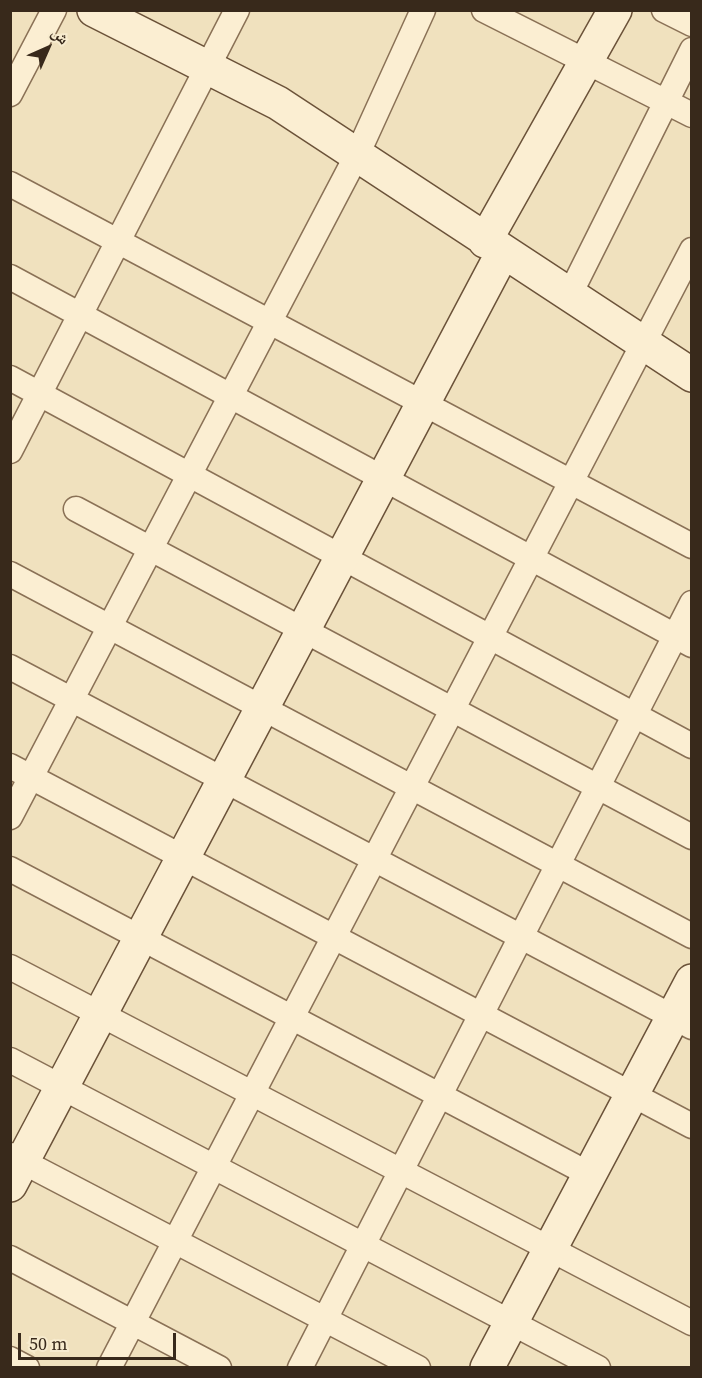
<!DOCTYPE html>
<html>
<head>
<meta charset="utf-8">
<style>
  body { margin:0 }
  #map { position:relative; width:702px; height:1378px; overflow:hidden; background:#f0e1be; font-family:"Source Serif 4","Noto Naskh Arabic",serif }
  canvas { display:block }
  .frame { position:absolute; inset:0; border:12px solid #38291b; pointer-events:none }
  .north { position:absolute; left:18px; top:18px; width:60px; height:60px; -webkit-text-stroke:4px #f7ebce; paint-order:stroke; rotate:45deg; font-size:16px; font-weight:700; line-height:24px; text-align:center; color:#38291b }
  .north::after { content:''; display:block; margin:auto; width:21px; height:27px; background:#38291b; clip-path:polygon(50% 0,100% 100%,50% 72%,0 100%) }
  .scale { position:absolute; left:18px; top:1333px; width:158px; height:27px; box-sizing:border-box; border:3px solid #38291b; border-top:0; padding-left:8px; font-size:18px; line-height:21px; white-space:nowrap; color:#38291b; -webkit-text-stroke:4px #f7ebce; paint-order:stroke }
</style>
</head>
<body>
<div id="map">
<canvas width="702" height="1378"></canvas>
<div class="frame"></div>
<div class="north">ش</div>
<div class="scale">50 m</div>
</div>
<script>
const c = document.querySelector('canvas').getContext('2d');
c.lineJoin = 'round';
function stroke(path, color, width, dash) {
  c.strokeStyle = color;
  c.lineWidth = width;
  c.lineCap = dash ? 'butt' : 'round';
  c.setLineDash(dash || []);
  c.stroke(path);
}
const street = new Path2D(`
  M484,10L692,115
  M664,10L692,24
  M10,94L54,10
  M10,184L692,546
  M10,277L692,645
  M569,296L692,50
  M10,378L692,746
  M10,451L237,10
  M76,509L692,837
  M10,574L692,936
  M10,667L692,1027
  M10,766L692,1126
  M10,817L357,155L423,10
  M10,869L589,1174
  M10,967L692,1323
  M10,1060L598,1368
  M10,1155L418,1368
  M10,1258L219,1368
  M10,1359L27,1368
  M109,1368L692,250
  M300,1368L692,603`);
const secondary = new Path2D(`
  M94,10L278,103L692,375
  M485,241L615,10
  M10,1185L503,252
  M487,1368L692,981`);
stroke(street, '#8a7156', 27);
stroke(secondary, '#6b5239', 36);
stroke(street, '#fbeed2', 24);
stroke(secondary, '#fbeed2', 33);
</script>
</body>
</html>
